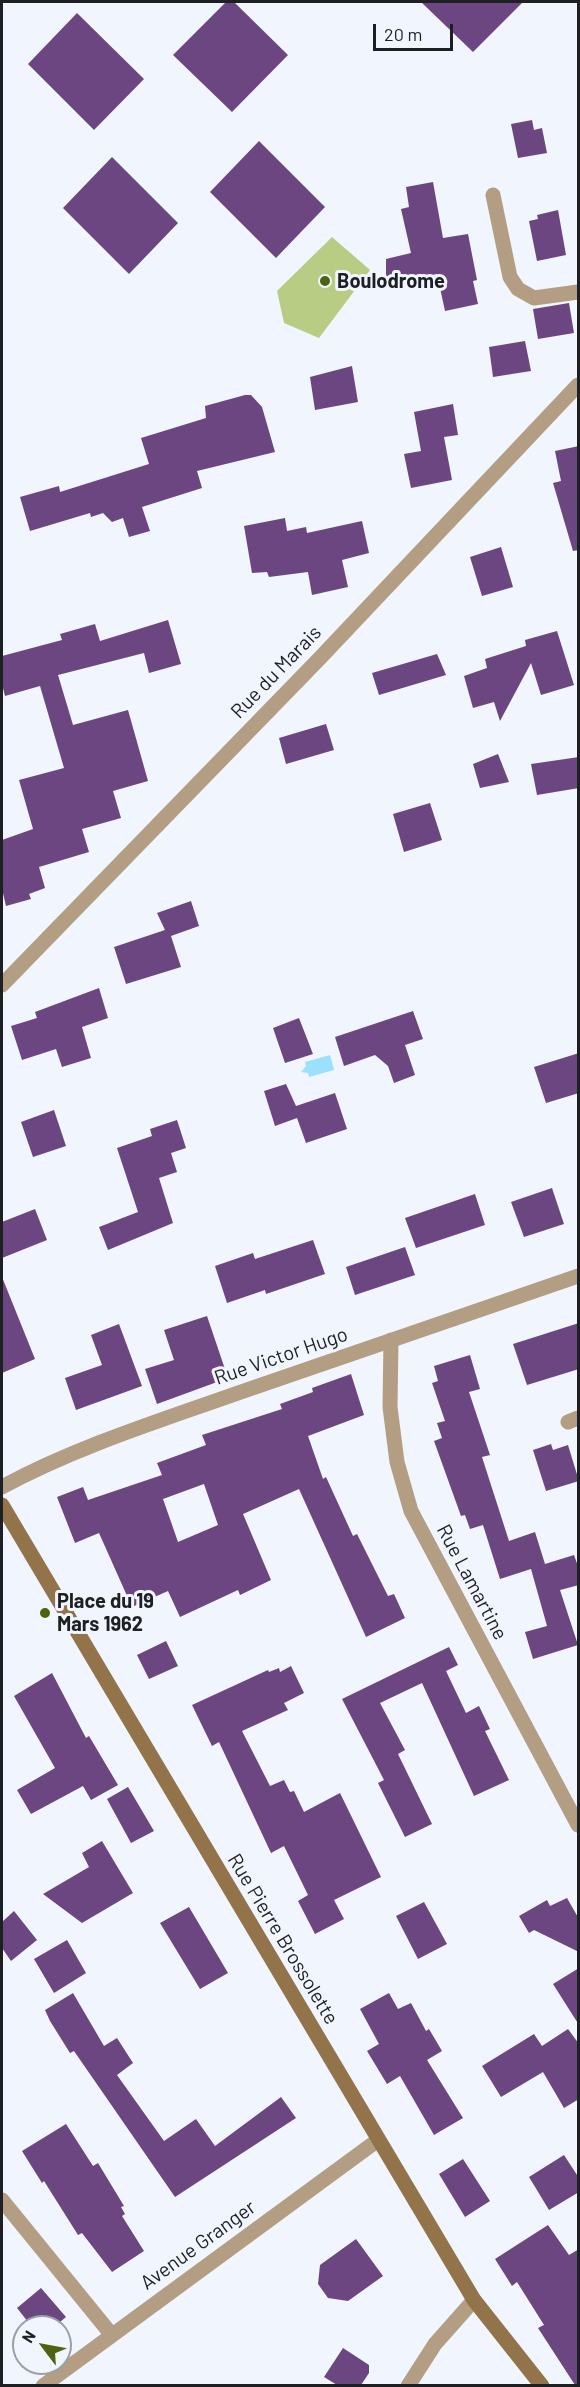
<!DOCTYPE html>
<html>
<head>
<meta charset="utf-8">
<style>
  body { margin:0 }
  #map { position:relative; width:580px; height:2387px; overflow:hidden; background:#f1f5fe; font-family:Barlow,sans-serif }
  canvas { display:block }
  .frame { position:absolute; inset:0; border:3px solid #1d1f22; pointer-events:none }
  .north { position:absolute; left:12px; top:2315px; width:60px; height:60px; box-sizing:border-box; background:#f1f5fe; border:2px solid #9c9fa6; border-radius:50%; rotate:302deg; font-size:16px; font-weight:700; line-height:24px; text-align:center; color:#1d1f22 }
  .north::after { content:''; display:block; margin:auto; width:21px; height:27px; background:#4d630f; clip-path:polygon(50% 0,100% 100%,50% 72%,0 100%) }
  .scale { position:absolute; left:373px; top:24px; width:80px; height:27px; box-sizing:border-box; border:3px solid #1d1f22; border-top:0; padding-left:8px; font-size:18px; line-height:21px; white-space:nowrap; color:#1d1f22; -webkit-text-stroke:4px #f1f5fe; paint-order:stroke }
</style>
</head>
<body>
<div id="map">
<canvas width="580" height="2387"></canvas>
<div class="frame"></div>
<div class="north">N</div>
<div class="scale">20 m</div>
</div>
<script>
const c = document.querySelector('canvas').getContext('2d');
c.lineJoin = 'round';
function fill(path, color) {
  c.fillStyle = color;
  c.fill(path, 'evenodd');
}
function stroke(path, color, width, dash) {
  c.strokeStyle = color;
  c.lineWidth = width;
  c.lineCap = dash ? 'butt' : 'round';
  c.setLineDash(dash || []);
  c.stroke(path);
}
function write(font, color, halo, rows, align = 'center') {
  c.font = font + ' Barlow,sans-serif';
  c.lineWidth = 6;
  c.setLineDash([]);
  c.textBaseline = 'middle';
  c.strokeStyle = halo;
  c.fillStyle = color;
  for (const [text, x, y, turn = 0] of rows) {
    c.save();
    c.translate(x, y);
    c.rotate((+turn || 0) * Math.PI / 180);
    c.textAlign = isNaN(turn) ? turn : align;
    if (halo) c.strokeText(text, 0, 0);
    c.fillText(text, 0, 0);
    c.restore();
  }
}
const green = new Path2D(`
  M332,237L370,270L319,338L284,323L277,291Z`);
const water = new Path2D(`
  M330,1055L334,1070L309,1077L308,1073L301,1072L306,1066L305,1062Z`);
const building = new Path2D(`
  M226,2H234L288,55L232,112L173,55Z
  M421,2H523L473,52Z
  M77,13L144,79L94,130L28,64Z
  M532,120L534,130L542,128L547,153L518,158L511,124Z
  M259,141L325,207L276,258L210,192Z
  M112,157L178,223L129,274L63,208Z
  M433,182L443,238L468,234L477,280L473,281L478,304L445,311L437,274L386,284V259L411,253L401,209L409,207L406,187Z
  M558,210L566,255L537,261L529,221L538,219L537,215Z
  M569,303L574,333L538,339L533,309Z
  M525,341L531,371L493,377L489,347Z
  M352,366L358,402L315,410L310,377Z
  M245,395H251L262,407L275,452L197,471L202,488L142,507L150,531L129,537L123,518L112,522L103,513L91,517L90,513L30,531L20,497L59,486L60,492L149,464L141,438L206,418L205,406Z
  M453,404L458,435L444,437L452,480L411,488L404,454L421,451L414,412Z
  M579,446V550L573,551L553,483L561,481L555,451Z
  M285,518L287,531L306,527L307,533L362,521L369,553L342,560L348,587L312,595L308,572L269,577L267,572L252,573L244,526Z
  M501,547L513,587L482,596L470,557Z
  M168,620L181,664L149,673L144,653L58,675L73,725L128,710L148,781L113,791L121,818L82,829L89,852L39,867L45,888L29,894L31,899L6,906L2,889V840L33,829L19,780L64,768L40,686L5,696L2,684V656L62,640L60,634L95,624L100,641Z
  M557,631L574,685L541,695L531,663L500,721L494,702L473,708L464,676L487,668L485,659L526,646L525,640Z
  M437,654L446,675L379,695L372,673Z
  M326,724L334,750L286,764L279,738Z
  M498,754L509,782L480,788L473,764Z
  M579,757V788L537,795L531,764Z
  M430,803L442,840L404,852L393,814Z
  M191,901L199,926L171,936L181,967L126,984L114,947L165,930L157,913Z
  M99,988L108,1018L82,1027L91,1058L62,1067L56,1049L22,1060L11,1026L37,1018L35,1012Z
  M413,1011L423,1039L405,1045L415,1075L394,1083L388,1066L375,1055L344,1066L335,1037Z
  M299,1018L313,1054L285,1063L273,1028Z
  M579,1053V1093L546,1103L534,1067Z
  M286,1084L296,1106L335,1093L347,1129L306,1143L297,1118L275,1126L264,1091Z
  M54,1110L66,1146L33,1157L21,1122Z
  M177,1120L186,1148L171,1153L177,1172L159,1178L173,1223L108,1250L99,1227L138,1212L117,1148L152,1136L150,1129Z
  M552,1188L564,1224L524,1237L511,1202Z
  M475,1194L485,1225L416,1248L405,1218Z
  M35,1209L47,1240L2,1258V1222Z
  M313,1240L325,1274L266,1294L265,1290L227,1303L215,1266L253,1253L255,1259Z
  M405,1247L415,1275L355,1295L346,1267Z
  M2,1277L35,1359L2,1373Z
  M207,1316L228,1378L157,1404L145,1369L174,1360L164,1330Z
  M579,1323V1369L527,1385L513,1344Z
  M119,1324L142,1386L76,1410L65,1378L102,1365L91,1335Z
  M470,1355L480,1389L469,1392L490,1455L482,1457L509,1541L535,1532L545,1564L574,1555L579,1569V1585L560,1590L578,1645L533,1659L525,1632L547,1626L531,1569L500,1579L483,1525L470,1529L465,1515L461,1516L434,1441L442,1438L437,1423L445,1421L432,1383L438,1381L434,1366Z
  M351,1374L364,1415L308,1436L323,1479L326,1477L353,1536L357,1534L388,1596L394,1594L405,1618L366,1637L299,1489L243,1514L271,1580L240,1595L238,1590L180,1617L168,1591L132,1607L99,1533L75,1543L57,1497L83,1487L88,1500L162,1475L157,1463L206,1445L202,1435L282,1409L280,1404L313,1392L312,1388ZM204,1484L218,1525L178,1542L163,1499Z
  M551,1444L553,1450L568,1445L579,1481L546,1491L533,1450Z
  M166,1641L178,1666L149,1679L137,1655Z
  M449,1647L458,1665L446,1671L466,1713L479,1706L490,1729L485,1731L509,1780L474,1796L422,1683L380,1703L405,1750L398,1754L432,1824L405,1837L378,1783L384,1780L342,1699Z
  M291,1666L304,1693L284,1703L288,1710L242,1731L270,1786L284,1780L290,1792L294,1791L304,1812L340,1793L381,1877L334,1900L344,1919L315,1934L298,1901L308,1895L284,1846L271,1853L219,1742L212,1746L192,1705L268,1670L269,1672L279,1668L280,1672Z
  M52,1673L86,1738L89,1736L118,1785L91,1800L83,1786L31,1814L17,1790L55,1768L14,1696Z
  M128,1787L154,1831L131,1843L107,1799Z
  M102,1841L133,1893L82,1923L43,1894L89,1867L82,1853Z
  M567,1898L579,1919V1952L534,1930L529,1933L519,1916L547,1900L550,1906Z
  M424,1902L447,1944L418,1959L396,1916Z
  M189,1907L228,1973L200,1989L160,1923Z
  M14,1911L37,1940L11,1961L2,1948V1922Z
  M67,1940L86,1973L54,1993L34,1959Z
  M579,1968V2025L553,1984Z
  M73,1993L104,2046L117,2038L133,2063L117,2075L164,2141L196,2119L215,2146L281,2097L296,2118L175,2197L74,2051L70,2053L50,2021L45,2010Z
  M389,1993L398,2009L411,2003L426,2031L429,2029L442,2051L427,2060L463,2118L434,2135L400,2076L387,2084L367,2051L379,2044L360,2009Z
  M568,2029L579,2044V2099L564,2108L543,2072L501,2097L482,2066L534,2034L542,2046Z
  M66,2124L93,2166L98,2163L124,2206L121,2207L125,2214L122,2216L144,2251L112,2272L82,2233L78,2235L44,2181L42,2183L22,2151Z
  M564,2155L579,2178V2192L549,2210L529,2177Z
  M463,2159L490,2201L465,2217L439,2174Z
  M548,2225L569,2255L579,2249V2385H575L538,2328L544,2325L517,2282L512,2286L495,2259Z
  M356,2239L383,2276L348,2301L328,2298L318,2284L320,2265Z
  M41,2288L66,2317L54,2327H32L17,2308Z
  M343,2348L369,2365V2373L361,2385H337L324,2377Z`);
const street = new Path2D(`
  M493,195L510,277L518,289L534,298L578,292
  M2,985L320,658L578,385
  M391,1340L390,1407L397,1462L411,1511L578,1825
  M568,1422L578,1418
  M2,1487C76,1447 159,1421 238,1393C352,1354 465,1315 578,1276
  M2,2200L111,2334
  M43,2386L378,2140
  M408,2386L435,2344L474,2300`);
const secondary = new Path2D(`
  M2,1505L474,2300L542,2386`);
const markers = [
  [325,281,6,"#4d630f"],
  [45,1613,6,"#4d630f"]
];
const poiNames = [
  ["Boulodrome",337,281],
  ["Place du 19",57,1601],
  ["Mars 1962",57,1624]
];
const streetNames = [
  ["Rue du Marais",276,672,-46],
  ["Rue Victor Hugo",281,1356,-19],
  ["Rue Lamartine",472,1582,62],
  ["Rue Pierre Brossolette",283,1939,59],
  ["Avenue Granger",198,2245,-36]
];
fill(green, '#b9cc84');
fill(water, '#9be1fe');
fill(building, '#6c4680');
stroke(street, '#b39e83', 15);
stroke(secondary, '#92734a', 15);
for (const [x, y, r, color] of markers) {
  const dot = new Path2D();
  dot.arc(x, y, r, 0, 2 * Math.PI);
  c.fillStyle = color;
  c.fill(dot);
  stroke(dot, '#f1f5fe', 2);
}
write('bold 20px', '#1d1f22', '#f1f5fe', poiNames, 'left');
write('20px', '#1d1f22', '#f1f5fe', streetNames);
</script>
</body>
</html>
